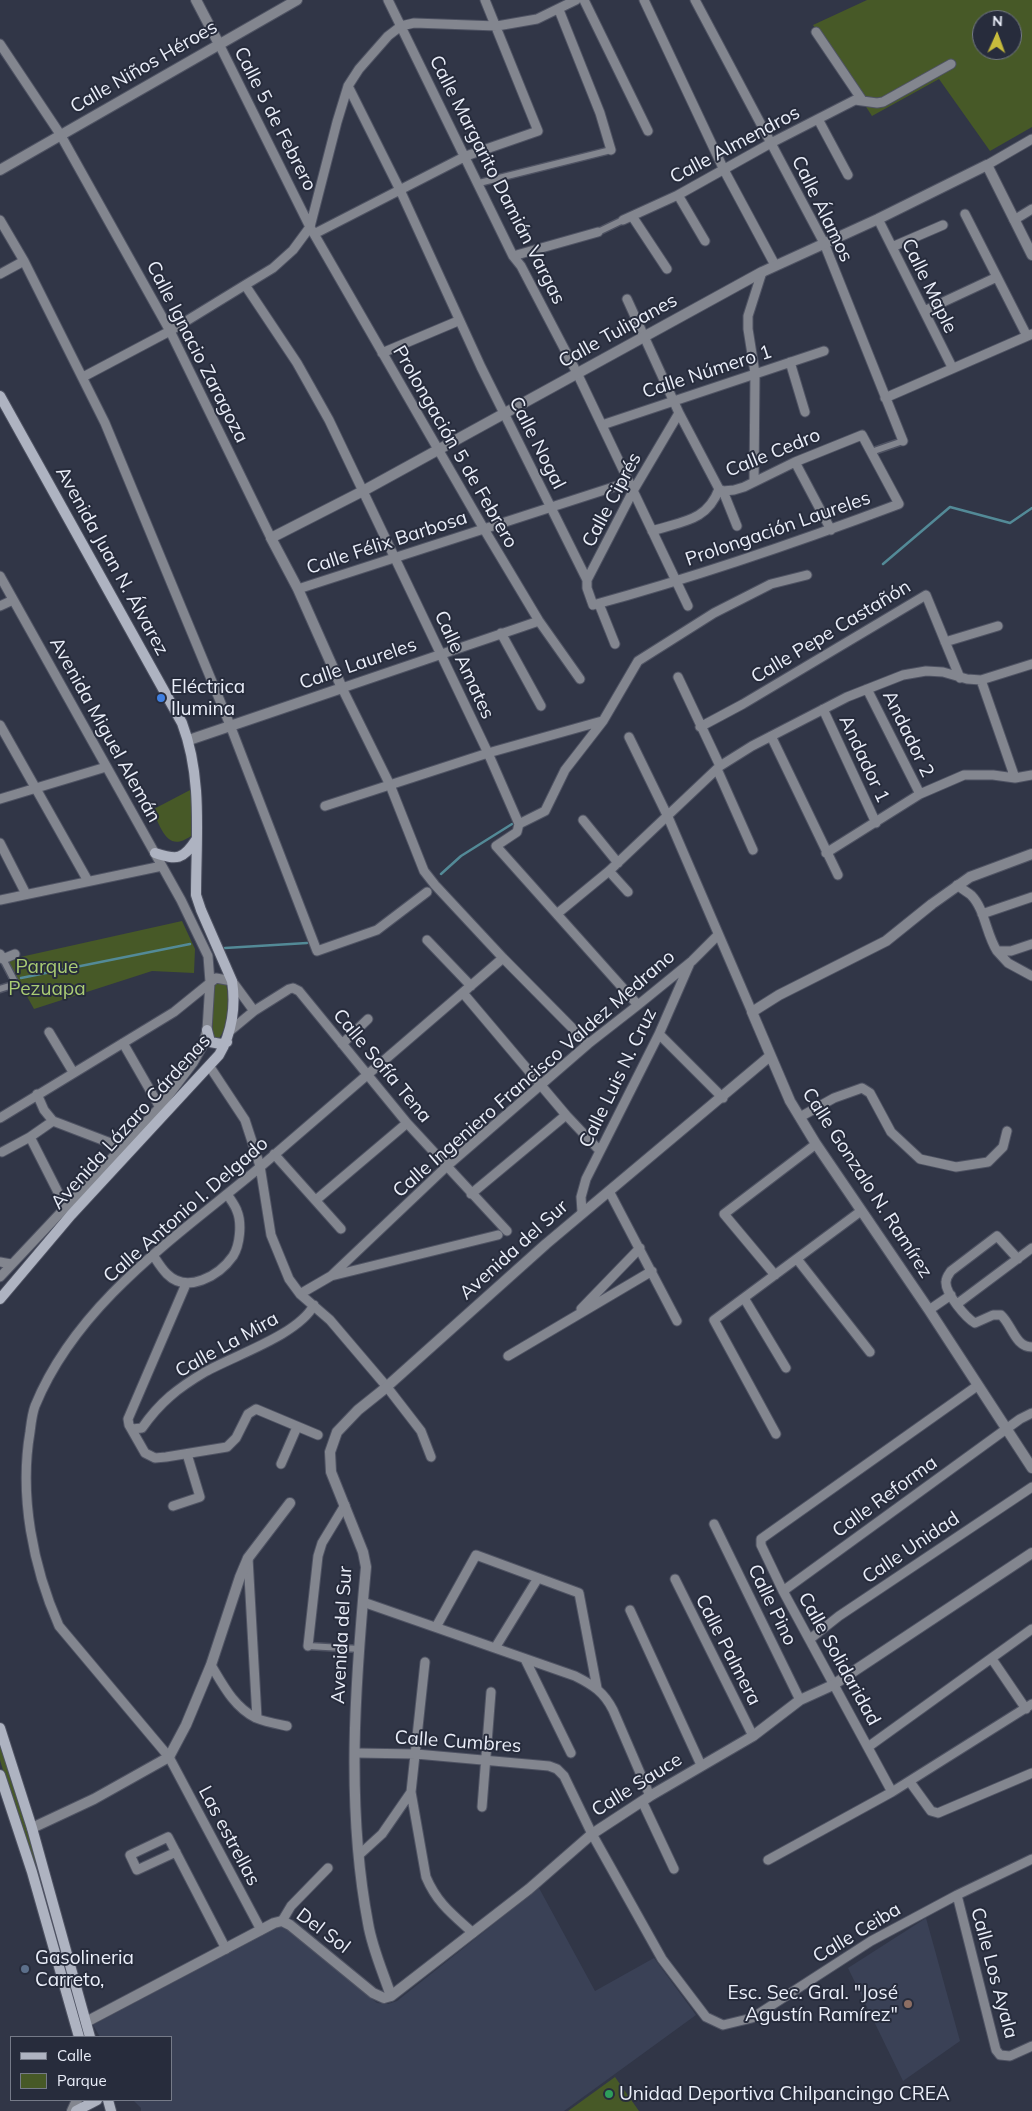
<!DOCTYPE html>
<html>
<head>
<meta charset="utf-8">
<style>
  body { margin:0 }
  #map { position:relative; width:1032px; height:2111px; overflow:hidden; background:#313647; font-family:Mulish,sans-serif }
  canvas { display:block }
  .legend { position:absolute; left:10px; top:2036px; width:162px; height:65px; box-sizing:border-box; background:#272c3c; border:1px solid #757a88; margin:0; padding:6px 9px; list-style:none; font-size:15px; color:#eaeef9 }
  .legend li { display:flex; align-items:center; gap:10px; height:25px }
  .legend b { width:25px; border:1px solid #757a88 }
  .north { position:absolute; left:972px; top:10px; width:50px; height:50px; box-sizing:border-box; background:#272c3c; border:1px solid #757a88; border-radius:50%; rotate:2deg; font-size:14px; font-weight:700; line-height:20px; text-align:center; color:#eaeef9 }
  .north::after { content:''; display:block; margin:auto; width:18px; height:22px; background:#c7bb3c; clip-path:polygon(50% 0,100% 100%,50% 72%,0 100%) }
</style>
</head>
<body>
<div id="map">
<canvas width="1032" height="2111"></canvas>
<ul class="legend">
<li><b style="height:6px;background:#aeb3c1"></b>Calle</li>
<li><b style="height:14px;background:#475927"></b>Parque</li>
</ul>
<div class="north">N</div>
</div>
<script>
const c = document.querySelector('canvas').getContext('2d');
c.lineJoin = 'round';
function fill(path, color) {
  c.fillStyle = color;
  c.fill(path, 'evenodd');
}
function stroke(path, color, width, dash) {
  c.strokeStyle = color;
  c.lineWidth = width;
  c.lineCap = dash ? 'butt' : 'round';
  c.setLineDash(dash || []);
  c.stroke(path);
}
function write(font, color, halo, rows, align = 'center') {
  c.font = font + ' Mulish,sans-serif';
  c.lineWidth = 4;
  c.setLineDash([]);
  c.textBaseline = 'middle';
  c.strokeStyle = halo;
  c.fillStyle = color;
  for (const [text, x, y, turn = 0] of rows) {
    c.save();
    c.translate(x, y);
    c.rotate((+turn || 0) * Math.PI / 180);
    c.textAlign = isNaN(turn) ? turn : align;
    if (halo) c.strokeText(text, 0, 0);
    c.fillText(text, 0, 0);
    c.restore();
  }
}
const built = new Path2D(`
  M539,1888L595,1991L654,1958L696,2015L564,2111H141V2108L133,2100H171V2037H100L93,2025L281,1925L377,2003L388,2004L397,2001Z
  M926,1918L960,2041L903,2081L848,1968Z`);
const green = new Path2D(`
  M867,0H1032V127L990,151L939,79L872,116L813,25ZM982,20H1012V50H982Z
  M192,789L193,826L191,836C167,853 162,829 152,810Z
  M182,921L195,949L194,973L152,971L34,1009L7,960Z
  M222,982L226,985C230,997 228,1034 216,1041L212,1037L214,989L216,984Z
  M0,1743L28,1833L86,2037H83L0,1760Z
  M615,2077L639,2111H568Z`);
const stream = new Path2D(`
  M883,564L950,507L1010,523L1032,508
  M441,874L461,856L512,824
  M225,948L307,943
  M21,978L190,944`);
const pedestrian = new Path2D(`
  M479,183L611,150
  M598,232L623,220
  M871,452L903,441
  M0,989L16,984L3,959
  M308,1646L360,1649`);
const minor = new Path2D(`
  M388,0L513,256L521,266L577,373L688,606
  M584,0L648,131
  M644,0L724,170L775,265
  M695,0L824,243L903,441
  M559,10L600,113L611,150
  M816,32L862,100
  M0,44L60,134L170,331L271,538
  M219,44L310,227L484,529L539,621L580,679
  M348,86L400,190L481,367L587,580
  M818,119L848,175
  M987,165L1032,139
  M678,195L705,241
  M965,214L1027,336
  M632,216L667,269
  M878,219L952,367
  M0,220L24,261L105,423L230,725L317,951L377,930L427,892
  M623,220L678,195L771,143L855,100L877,103L883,102L951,64
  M1014,220L1032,209
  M314,234L466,156L538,131L485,0
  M892,247L943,225
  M513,256L598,232
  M0,274L24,261
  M245,285L297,363L329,420L488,753L519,824L517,832L496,846L638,1005
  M627,299L679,413L719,489
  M924,311L997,277
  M382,353L458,321
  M790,362L805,412
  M83,377L170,331L245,285L273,268L293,250L310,227L337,122L348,86L359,69L388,36L401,26L414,23L497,26L537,19L576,0
  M885,398L1032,334
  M679,413L633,491L587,580V588L593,605C696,577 798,542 899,504L862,435L795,462L744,487L734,490L723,491L719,489
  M602,425L824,351
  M795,462L831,530
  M754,481L755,373L748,329V316L762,272
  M723,491L737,526
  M652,531C683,521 707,521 719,489
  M0,576L181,900L208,956L210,982L207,1030L202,1047L193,1063L159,1108L0,1277
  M298,589L629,482
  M599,604L615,644
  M0,606L13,600
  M539,621L342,688L390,785L424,871L435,885L503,958L588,1044
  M501,633L541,706
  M945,642L998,626
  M678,677L720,766
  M981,680L1015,778
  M867,689L920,794
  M823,709L876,823
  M0,725L88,881
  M700,727L743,704L926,595L960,678
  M771,736L838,875
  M629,737L668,817L752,1012
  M717,769L753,850
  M0,799L106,767
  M325,806L488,753L602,721
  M583,820L618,863
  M519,824L545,811L565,770L603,721L638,661L714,613L771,584L807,575
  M0,843L26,894
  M826,853L920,794L964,775H993L1015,778L1032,775
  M609,871L628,892
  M957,885C962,889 967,892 971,895C985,909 986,934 997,951H1011L1032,944
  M0,900L162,866
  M558,913L609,871L720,766L752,746L847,697L903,675L926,671L943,672L967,679L981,680L1032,664
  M982,914L1032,897
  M427,940L471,986
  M997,951L1008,963L1032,976
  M0,954L3,959L15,954
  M463,993L566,1115L600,1151
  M231,1030L254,1011L289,989L293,988L299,991L407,1123L507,1231
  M49,1032L73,1072
  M659,1034L723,1098
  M123,1043L162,1111
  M342,1044L368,1019
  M210,1067L245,1120L260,1166L271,1235L289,1279L300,1294L330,1320L387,1387L421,1431L431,1457
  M37,1094L44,1110L53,1121L121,1147
  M800,1117L834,1098L862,1088L870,1093L891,1132L920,1159L956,1167L988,1162L1003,1147L1007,1131
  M0,1118L174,1012L216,978L232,981L254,1011
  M30,1137L65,1206
  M2,1152L30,1137L53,1121
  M274,1154L341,1229
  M609,1191L677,1321
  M471,1194L566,1115
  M316,1200L407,1123
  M582,1212L581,1197L586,1179L659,1034L690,963
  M153,1255C157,1261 161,1268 167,1274C187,1294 219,1276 233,1256C240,1245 242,1223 237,1211C235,1205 230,1199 227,1194
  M797,1259L870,1352
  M1018,1259L997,1236L951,1271C949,1274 946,1277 946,1282C945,1293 966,1318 975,1323L993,1315H1001C1012,1325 1015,1347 1032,1347
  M0,1262L11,1264
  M775,1275L724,1214L816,1144
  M331,1276L498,1235
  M186,1284L128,1419L129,1425L145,1453L155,1458L166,1457L227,1447L236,1438L248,1414L256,1409L318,1435
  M300,1294L331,1276L447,1166L588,1044L638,1005L692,961L718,935
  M744,1298L786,1368
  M957,1304L1032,1248
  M581,1309L640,1248
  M929,1310L951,1295
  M508,1356L652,1271
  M132,1429L142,1428C160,1402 178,1388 205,1372C235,1355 298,1335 314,1305
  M776,1434L714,1320L861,1211
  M281,1464L297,1427
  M173,1506L200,1497L187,1454
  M714,1524L800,1700
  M248,1558L257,1718
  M675,1579L753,1736
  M783,1591L1020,1419L1032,1413
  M363,1602L575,1676C593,1685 604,1692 613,1710L650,1796
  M630,1610L701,1765
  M436,1627L476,1555L579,1593L597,1688
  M810,1639L839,1616L1032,1487
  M308,1646L318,1556L322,1543L345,1505
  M495,1648L538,1578
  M525,1659L571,1753
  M992,1659L1026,1709
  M425,1662L411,1792L426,1877C437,1903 452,1914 473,1933
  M211,1665C223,1685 234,1707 256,1718C265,1722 277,1724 287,1726
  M868,1747L1032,1629
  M356,1753L416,1754L549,1766L557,1769L564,1776L592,1834L662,1959L706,2017L723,2025L752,2018L871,1941L957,1895L1032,1859
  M910,1782L931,1811L938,1813L1032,1773
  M892,1792L783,1591L761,1545V1539L977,1386
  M642,1801L674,1869
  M482,1807L491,1692
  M176,1852L137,1870L130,1855L168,1837L226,1949
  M359,1855L382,1834L411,1792
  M768,1860L892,1792L1032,1704
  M957,1895L996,2050L1000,2055L1010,2056L1032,2046
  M282,1921L291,1906L328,1868
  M261,1930L169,1757L59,1626C33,1567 19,1496 30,1432C31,1424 32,1414 35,1406C77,1303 176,1237 259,1168C340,1098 421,1028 503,958`);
const tertiary = new Path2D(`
  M196,0L219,44
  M0,170L297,0
  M189,740L342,688L298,589L271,538L363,491L762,272L878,219L987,165L1032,255
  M1032,854L970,877L932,904L886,941L779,995L752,1012L790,1101L816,1144L929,1310L1032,1468
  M32,1828L94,1799L169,1757L186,1725L211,1665L240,1577L248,1558L290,1503
  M391,1996C383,1972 372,1948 368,1923C346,1807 355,1684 366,1567L363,1552L331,1472L330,1452L337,1432L358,1410L383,1390L546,1244L770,1056
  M86,2022L274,1923L282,1921L290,1925L373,1993L384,1998L391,1996L529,1889L592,1834L650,1796L753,1736L800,1700L833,1685L1032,1553
  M72,2111L77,2100`);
const secondary = new Path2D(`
  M0,396L182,723C203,778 196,837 196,895L201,910L232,981C236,1006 232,1033 219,1055L71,1215L0,1299
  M155,853C177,860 183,860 196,840
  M207,1030L210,1042L221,1044L227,1042
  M0,1728L32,1828L90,2037
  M0,1775L32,1872L79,2037
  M108,2100L111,2111
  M76,2111L97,2100`);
const markers = [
  [161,698,5,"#3f7fe0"],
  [25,1969,5,"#5c6f8a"],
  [908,2004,5,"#8d6e63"],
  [609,2094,5,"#2e9e5b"]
];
const streetNames = [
  ["Calle Niños Héroes",144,67,-30],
  ["Calle 5 de Febrero",275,119,63],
  ["Calle Almendros",735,145,-28],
  ["Calle Margarito Damián Vargas",497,180,63],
  ["Calle Álamos",822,209,64],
  ["Calle Maple",929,286,64],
  ["Calle Tulipanes",618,331,-29],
  ["Calle Ignacio Zaragoza",197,352,63],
  ["Calle Número 1",707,372,-18],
  ["Calle Nogal",537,443,63],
  ["Prolongación 5 de Febrero",455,447,60],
  ["Calle Cedro",773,453,-22],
  ["Calle Ciprés",612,500,-62],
  ["Prolongación Laureles",778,529,-19],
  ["Calle Félix Barbosa",387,543,-18],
  ["Avenida Juan N. Álvarez",112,561,61],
  ["Calle Pepe Castañón",831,632,-31],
  ["Calle Laureles",358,664,-19],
  ["Calle Amates",464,665,65],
  ["Avenida Miguel Alemán",105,730,61],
  ["Andador 2",908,734,64],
  ["Andador 1",864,759,65],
  ["Calle Sofía Tena",382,1066,50],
  ["Calle Ingeniero Francisco Valdez Medrano",534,1074,-41],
  ["Calle Luis N. Cruz",618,1078,-64],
  ["Avenida Lázaro Cárdenas",131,1122,-48],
  ["Calle Gonzalo N. Ramírez",867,1183,57],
  ["Calle Antonio I. Delgado",186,1210,-41],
  ["Avenida del Sur",514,1250,-42],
  ["Calle La Mira",227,1345,-29],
  ["Calle Reforma",885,1497,-36],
  ["Calle Unidad",911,1548,-34],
  ["Calle Pino",772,1605,64],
  ["Avenida del Sur",342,1635,-87],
  ["Calle Palmera",728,1650,63],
  ["Calle Solidaridad",839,1659,61],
  ["Calle Cumbres",458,1742,4],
  ["Calle Sauce",637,1785,-32],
  ["Las estrellas",229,1836,62],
  ["Del Sol",323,1931,37],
  ["Calle Ceiba",857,1933,-31],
  ["Calle Los Ayala",994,1973,75]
];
const poiNames = [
  ["Eléctrica",171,687],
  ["Ilumina",171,709],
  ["Gasolineria",35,1958],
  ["Carreto,",35,1980],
  ["Esc. Sec. Gral. \"José",898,1993,"right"],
  ["Agustín Ramírez\"",898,2015,"right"],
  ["Unidad Deportiva Chilpancingo CREA",619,2094]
];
const parkNames = [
  ["Parque",47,967],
  ["Pezuapa",47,989]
];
fill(built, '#3a4156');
fill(green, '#475927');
stroke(stream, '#538a97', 2.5);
stroke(pedestrian, '#4f5363', 9);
stroke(minor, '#4f5363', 11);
stroke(tertiary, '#4f5363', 12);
stroke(secondary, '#4f5363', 12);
stroke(pedestrian, '#83868f', 6);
stroke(minor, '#83868f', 9);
stroke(tertiary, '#83868f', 10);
stroke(secondary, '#aeb3c1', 10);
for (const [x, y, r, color] of markers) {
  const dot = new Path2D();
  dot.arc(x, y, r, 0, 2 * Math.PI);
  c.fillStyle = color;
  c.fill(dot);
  stroke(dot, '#272c3c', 2);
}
write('19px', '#eaeef9', '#272c3c', streetNames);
write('19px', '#eaeef9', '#272c3c', poiNames, 'left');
write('19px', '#aacc74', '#272c3c', parkNames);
</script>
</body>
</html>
